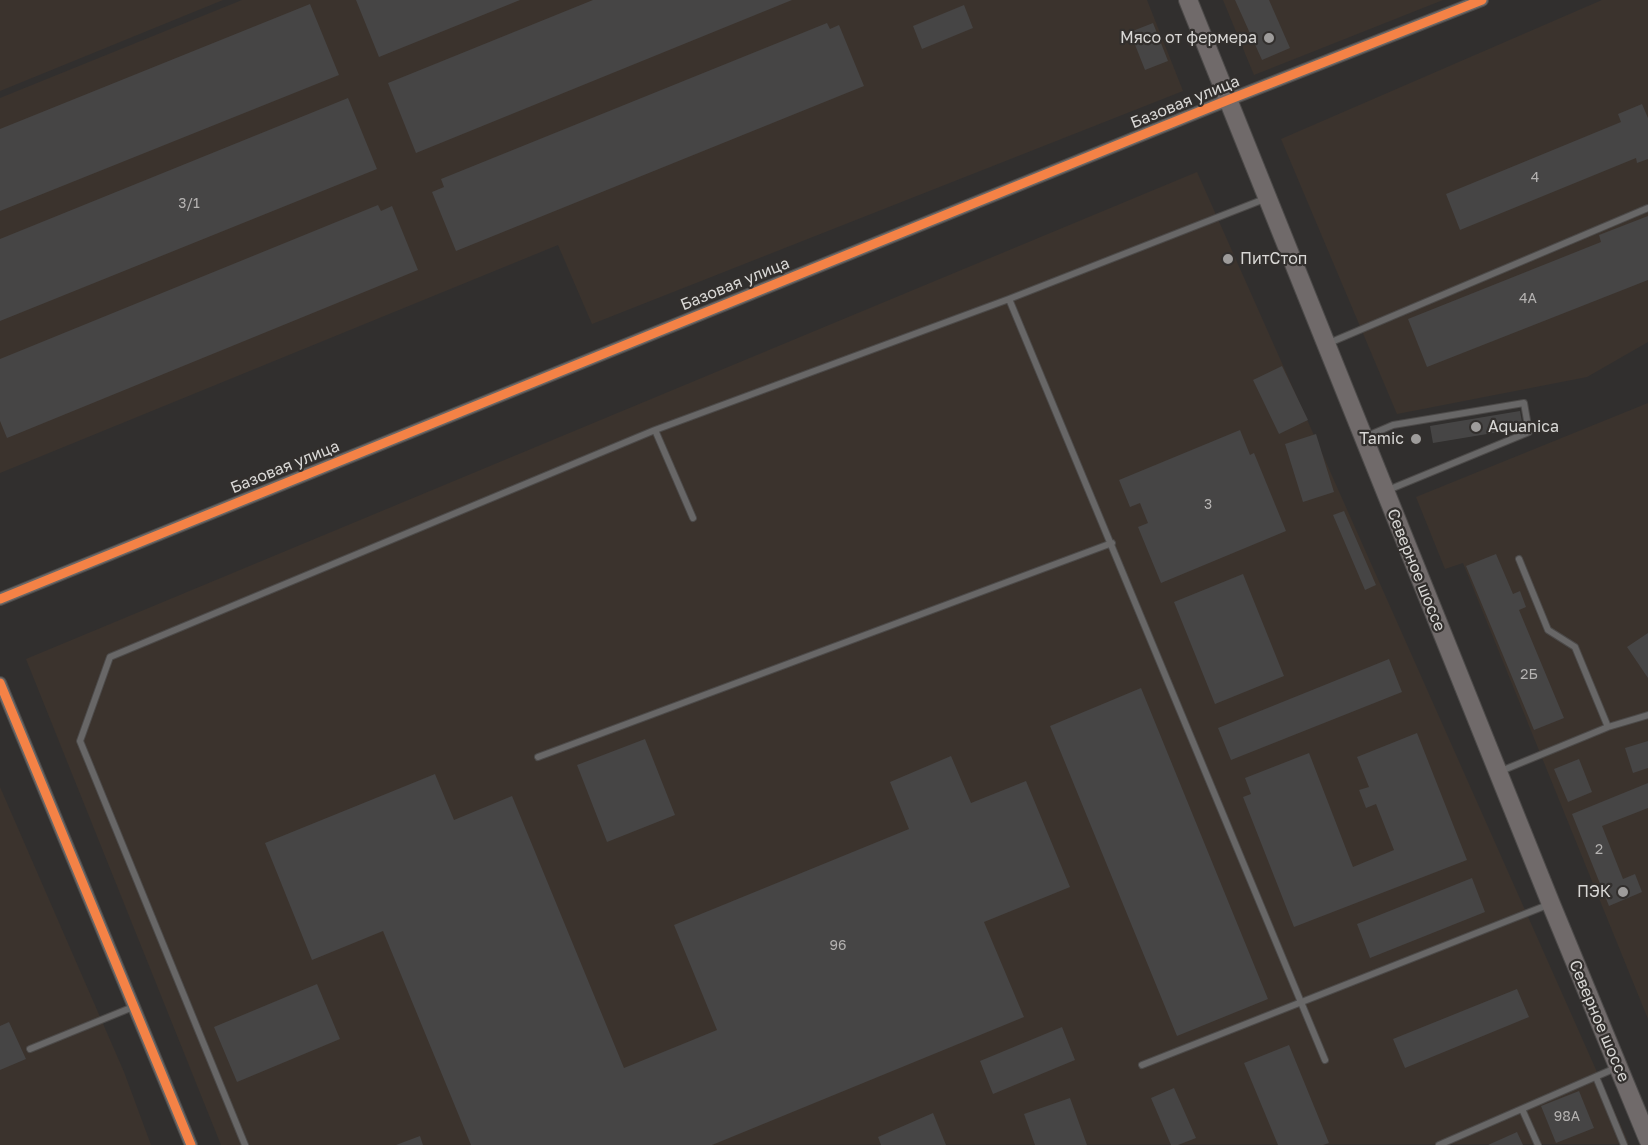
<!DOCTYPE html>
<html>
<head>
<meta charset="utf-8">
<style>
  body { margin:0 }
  canvas { display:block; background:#312f2e }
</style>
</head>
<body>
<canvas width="1648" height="1145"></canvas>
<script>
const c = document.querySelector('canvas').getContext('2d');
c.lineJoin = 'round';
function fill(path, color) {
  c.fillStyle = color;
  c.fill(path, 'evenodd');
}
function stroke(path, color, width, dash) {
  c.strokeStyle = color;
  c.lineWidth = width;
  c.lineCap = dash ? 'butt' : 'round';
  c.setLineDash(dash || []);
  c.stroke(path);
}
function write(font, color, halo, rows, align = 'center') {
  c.font = font + ' "Golos Text",sans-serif';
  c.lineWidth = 4.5;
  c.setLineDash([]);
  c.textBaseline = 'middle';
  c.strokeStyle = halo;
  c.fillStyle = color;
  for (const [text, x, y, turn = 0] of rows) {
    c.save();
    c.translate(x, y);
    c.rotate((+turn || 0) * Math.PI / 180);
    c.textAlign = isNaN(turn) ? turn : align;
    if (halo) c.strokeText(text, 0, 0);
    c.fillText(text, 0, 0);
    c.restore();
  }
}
const built = new Path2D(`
  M0,0H223L0,91Z
  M242,0H1147L1183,91L592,324L558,245L0,473V98Z
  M1223,0H1443L1254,75Z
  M1602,0H1648V342L1587,377L1397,414L1281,139Z
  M1197,172L1629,1144L221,1145L26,659Z
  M1648,403V1019L1463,563L1445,569L1416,497Z
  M0,787L124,1072L151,1145H0Z`);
const building = new Path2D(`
  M356,0H520L379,57Z
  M593,0H792L416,153L388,83Z
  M1235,0H1269L1290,48L1262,60Z
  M310,4L339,75L0,211V129Z
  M964,5L973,28L922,49L913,26Z
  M827,23L830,29L839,25L864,86L456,251L432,192L444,187L441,179Z
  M1153,23L1168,61L1145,70L1130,32Z
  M348,98L377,169L0,321V239Z
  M1642,104L1648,118V159L1637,163L1636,158L1460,230L1446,194L1621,122L1618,114Z
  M378,205L381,211L392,206L418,270L7,438L0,421V359Z
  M1648,216V280L1427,367L1408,319L1601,242L1599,235Z
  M1282,366L1308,420L1279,434L1253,380Z
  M1520,411L1523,428L1433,443L1430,426Z
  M1240,430L1250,455L1254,453L1286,531L1161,583L1138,527L1148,523L1140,503L1130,507L1119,480Z
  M1316,434L1334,492L1303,502L1285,444Z
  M1344,511L1376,585L1365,590L1333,515Z
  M1496,554L1513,594L1520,591L1526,607L1519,610L1564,718L1534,730L1466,566Z
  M1243,574L1284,676L1215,704L1174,602Z
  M1648,633V678L1627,647Z
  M1389,659L1402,692L1231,760L1218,728Z
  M1141,688L1268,999L1177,1036L1050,726Z
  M1417,733L1467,860L1294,927L1243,797L1251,794L1245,778L1309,753L1353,867L1394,850L1376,804L1366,808L1359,790L1369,787L1357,757Z
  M645,739L675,815L607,842L577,765Z
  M1648,741V768L1633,773L1625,748Z
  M951,756L971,803L1026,781L1070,887L984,922L1024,1017L712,1145H471L383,931L312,960L265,843L435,774L454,820L512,796L624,1068L717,1030L674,925L909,829L890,782Z
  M1579,759L1592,792L1568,802L1554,769Z
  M1648,783V808L1602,826L1623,879L1635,874L1642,892L1609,906L1572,814Z
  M1472,878L1485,912L1370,958L1357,924Z
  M317,984L340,1039L237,1082L214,1027Z
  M1517,989L1529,1017L1405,1068L1393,1039Z
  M9,1022L26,1059L0,1070V1026Z
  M1062,1027L1075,1060L993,1094L980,1061Z
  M1289,1045L1329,1143L1323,1145H1278L1244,1063Z
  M1174,1088L1196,1138L1178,1145H1171L1151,1098Z
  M1579,1091L1594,1128L1556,1143L1541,1106Z
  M1070,1098L1087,1145H1035L1024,1114Z
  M933,1113L946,1145H881L878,1137Z
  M1517,1132L1523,1145H1488Z
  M420,1136L423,1145H396Z`);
const lane = new Path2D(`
  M1009,299L1325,1060
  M1329,343L1648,208
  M655,430L693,518
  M1365,437L1393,425L1524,403L1529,432L1388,490
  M1608,727L1648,715
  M538,757L1112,543
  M1501,771L1608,727L1575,647L1548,630L1519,559
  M30,1049L133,1007
  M1142,1065L1550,904
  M1596,1077L1624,1145
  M1522,1109L1538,1145
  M245,1145L80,741L110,657L655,430L1009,299L1267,198
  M1439,1145L1618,1067`);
const street = new Path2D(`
  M0,599L1228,100L1482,0
  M0,683L191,1145`);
const secondary = new Path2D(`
  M1188,0L1551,904L1648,1139`);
const cycleway = new Path2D(`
  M0,599L1228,100L1482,0
  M0,683L191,1145`);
const markers = [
  [1269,38,6,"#9e9c9b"],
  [1228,259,6,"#9e9c9b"],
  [1476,427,6,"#9e9c9b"],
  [1416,439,6,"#9e9c9b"],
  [1623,892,6,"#9e9c9b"]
];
const numberNames = [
  ["4",1535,178],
  ["3/1",189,204],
  ["4А",1528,299],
  ["3",1208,505],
  ["2Б",1529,675],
  ["2",1599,850],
  ["96",838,946],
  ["98А",1567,1117]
];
const poiNames = [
  ["Мясо от фермера",1257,38],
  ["ПитСтоп",1240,259,"left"],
  ["Aquanica",1488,427,"left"],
  ["Tamic",1404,439],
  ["ПЭК",1611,892]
];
const streetNames = [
  ["Базовая улица",1185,102,-22],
  ["Базовая улица",735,284,-22],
  ["Базовая улица",285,467,-22],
  ["Северное шоссе",1416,570,68],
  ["Северное шоссе",1599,1021,67]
];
fill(built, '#3b332d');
fill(building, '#464545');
stroke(lane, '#4c4a49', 8);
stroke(street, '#4c4a49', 14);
stroke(secondary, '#4c4a49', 20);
stroke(lane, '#686767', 6);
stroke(street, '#686767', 12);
stroke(secondary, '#706a6a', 18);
stroke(cycleway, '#f48246', 9);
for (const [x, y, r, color] of markers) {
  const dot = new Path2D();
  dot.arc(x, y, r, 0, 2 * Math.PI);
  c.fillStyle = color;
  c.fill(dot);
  stroke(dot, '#322f2d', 2);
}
write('14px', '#b4b2b1', null, numberNames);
write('16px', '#d8d7d5', '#322f2d', poiNames, 'right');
write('16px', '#d8d7d5', '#322f2d', streetNames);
</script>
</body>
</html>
